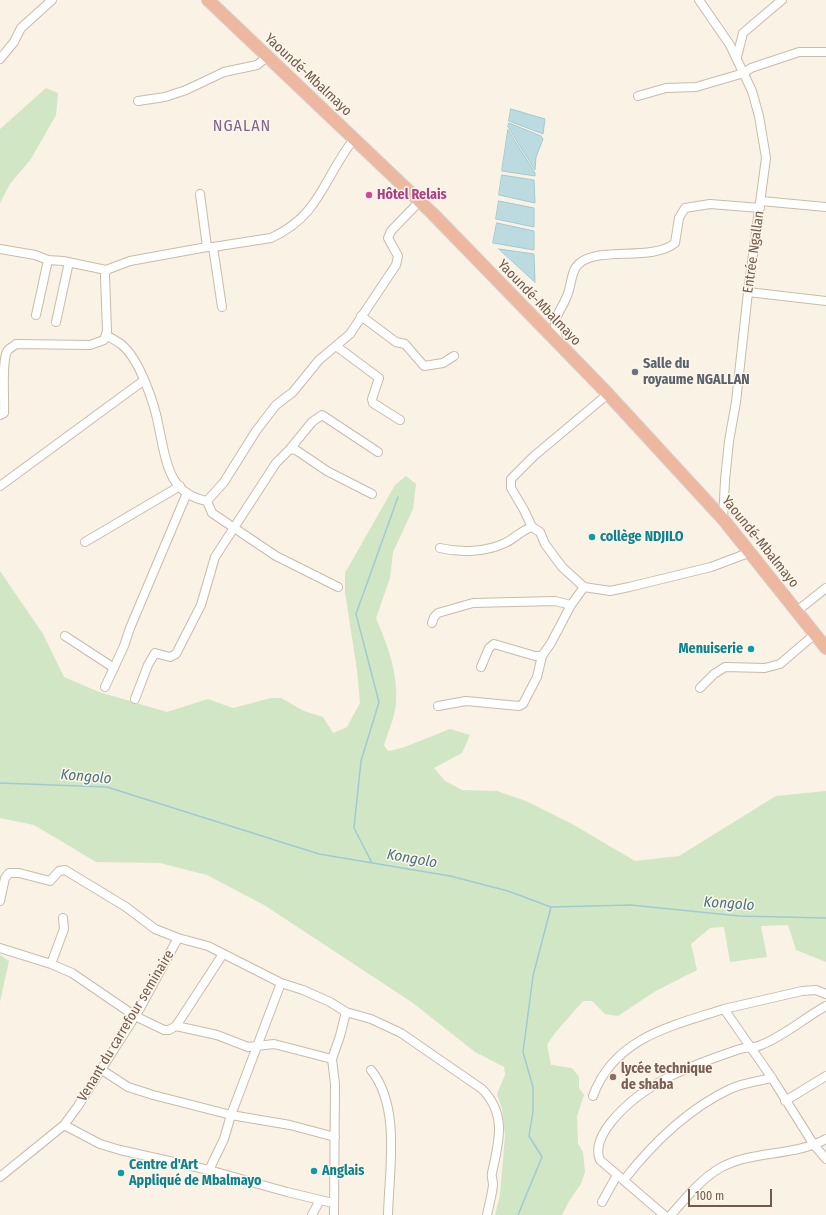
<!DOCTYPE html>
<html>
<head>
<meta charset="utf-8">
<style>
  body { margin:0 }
  #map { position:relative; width:826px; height:1215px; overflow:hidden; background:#faf2e4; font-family:"Fira Sans Condensed",sans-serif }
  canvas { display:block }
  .scale { position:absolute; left:688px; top:1189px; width:84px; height:18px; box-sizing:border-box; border:2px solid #705a4c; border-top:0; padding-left:5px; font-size:12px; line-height:14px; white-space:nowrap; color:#705a4c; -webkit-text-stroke:3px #fdf6ea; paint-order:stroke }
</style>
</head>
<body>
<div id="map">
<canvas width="826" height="1215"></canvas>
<div class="scale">100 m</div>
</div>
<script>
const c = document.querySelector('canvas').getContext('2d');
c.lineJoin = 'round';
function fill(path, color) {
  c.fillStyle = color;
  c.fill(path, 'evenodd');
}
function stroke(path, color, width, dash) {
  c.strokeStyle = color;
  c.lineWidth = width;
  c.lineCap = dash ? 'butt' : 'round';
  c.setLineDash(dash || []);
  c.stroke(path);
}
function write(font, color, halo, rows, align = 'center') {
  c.font = font + ' "Fira Sans Condensed",sans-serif';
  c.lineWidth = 3;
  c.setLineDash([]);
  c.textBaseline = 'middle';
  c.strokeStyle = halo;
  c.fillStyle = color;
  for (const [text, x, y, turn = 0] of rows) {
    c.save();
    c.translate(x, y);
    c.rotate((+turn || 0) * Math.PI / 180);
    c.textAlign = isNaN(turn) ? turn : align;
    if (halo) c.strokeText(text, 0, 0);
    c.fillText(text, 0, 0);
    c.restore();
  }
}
const green = new Path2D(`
  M46,88L58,93L56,115L31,159L10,184L0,203V129Z
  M406,476L416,484L413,509L393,552L390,578L376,618C387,645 398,671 396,701C396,715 388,731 384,745L388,751L402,748L450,729L470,735L462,753L434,768L445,781L462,790L497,791L526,801L574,825L635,861L679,856L776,796L826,791V962L796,950L788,925L761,926L767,957L730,962L724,927L710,928L691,944L697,970L654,992L618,1016L605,1014L592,1001H583L555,1033L547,1045L551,1065L572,1068L579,1077V1088L584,1095L577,1116L578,1144L583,1152L585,1172L581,1184L569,1201L562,1215H495L500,1195L505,1136L502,1109L497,1094L505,1075L504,1067L475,1052L413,1003L264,905L207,875L160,863L96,862L34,825L0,818V571L43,634L64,677L99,692L167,712L208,699L233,708L271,698H281L304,711L323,717L333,733L347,727L360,703L357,670L345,592V573L395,485Z
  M0,955L9,961L0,1002Z`);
const water = new Path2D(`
  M511,109L545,119L543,134L509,121Z
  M509,123L541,136L543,139L536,157L535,170L508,127Z
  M508,130L535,173V176L502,171Z
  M502,175L534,180L535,203L499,195Z
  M499,201L534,208V227L496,219Z
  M497,223L534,231V250L493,243Z
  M499,249L534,254L535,282Z`);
const stream = new Path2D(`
  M0,783L107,787L319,854L450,876L508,891L551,907L631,905L739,916L826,918
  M372,863L354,828L361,761L379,702L356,614L398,497
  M518,1215L542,1157L529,1136L533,1111V1087L523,1052L533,976L551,907`);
const minor = new Path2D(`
  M699,0L730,45L752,91L759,116L766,158L748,292L736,402L729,441L725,480L723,519
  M737,57L743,33L782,0
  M0,59L14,42L21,28L52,0
  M638,96L666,88L696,87L744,73L751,68L799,52H826
  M138,101L165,97L186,90L224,72L257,65L267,57
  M200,194L207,247
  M761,201L826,207
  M213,247L222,307
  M0,249L35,255L48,260
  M748,292L826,301
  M36,315L48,260L63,261L106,270
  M361,316L396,342L405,344L424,366L443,363L454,356
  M56,322L69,262
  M106,335C111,338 117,341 122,345C140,360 155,405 159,428C166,460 168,494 207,501L224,482L256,431L276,405L293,392L319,360L350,334L396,265L398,256L388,238L391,231L420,201
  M559,341C550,317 558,318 567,296C571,287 571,274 576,267C592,244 651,263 675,243L679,218L685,208L710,204L760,208
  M336,346L379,378L372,399L373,403L400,420
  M608,394L534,456L511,479V488L524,510L532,527L540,532L545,544L562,567L584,587L610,591L629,587L711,567L751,552
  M0,415L4,413C5,400 1,359 8,350C10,348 14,346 16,344L90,345L104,340L107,331L105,275L106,270L130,261L207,247H213L271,238C321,215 323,178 354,139
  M290,449L312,422L322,415L378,452
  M0,486L143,381
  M207,501L212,513L276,556L338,587
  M85,542L180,486
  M440,548C460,553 486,552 505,543C514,539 522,530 532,527
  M797,611L826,588
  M432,623L434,617L438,613L473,603L555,601L571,605
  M65,636L114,668
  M481,667L489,648L494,644L535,656H542
  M105,687L124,646L130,628L187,493
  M700,688L714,674L725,667L765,668L780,664L815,634
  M135,699L148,665L155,653L170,657L176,654L201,605L215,557L276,463L290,449L296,450L327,471L372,494
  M438,706L466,701L519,706L523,704L537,677L542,656L551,643L571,605L584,587
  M0,901L5,878L9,873H19L50,881L59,871L65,870L126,907L155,929L178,938L208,946L281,983L303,990L330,1002L346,1012L371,1019L401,1033L482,1089C507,1114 499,1142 492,1173C491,1177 493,1180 493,1185C492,1195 489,1205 487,1215
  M0,948L51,964L72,973L135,1016L164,1030H169L176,1026L217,1035L248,1047L274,1044L332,1059
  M51,964L64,929L63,918
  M826,994L816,990L802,991L724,1009L772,1078L814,1145L826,1159
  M176,1026L223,954
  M102,1070L128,1087L153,1095L231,1115L290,1125L335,1137
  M371,1070C401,1107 389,1170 388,1215
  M593,1096C614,1038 671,1026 724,1009
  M785,1101L826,1076
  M64,1125L100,1144L120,1150L209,1170L287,1192L333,1203
  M209,1170L224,1139L231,1115L281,983
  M0,1177L64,1125L78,1106L139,1010L178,938
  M624,1180C652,1144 688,1109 730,1089C743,1083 758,1081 772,1078
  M602,1202L617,1175
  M312,1215L320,1200
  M334,1215L335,1084L332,1059L340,1036L346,1012
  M664,1215L600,1160C594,1146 603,1132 612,1121C645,1081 693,1065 740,1049C747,1047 755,1048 761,1045C784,1036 804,1018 826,1006
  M671,1215C685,1199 701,1179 720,1168C752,1150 793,1157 826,1139`);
const highway = new Path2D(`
  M208,0L433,214L608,394L723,519L826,648`);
const markers = [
  [369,195,4,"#d1479c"],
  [635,372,4,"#6b7280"],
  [592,537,4,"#0f9aa8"],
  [751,649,4,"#0f9aa8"],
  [613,1077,4,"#8d6e63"],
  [314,1171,4,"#0f9aa8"],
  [121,1173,4,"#0f9aa8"]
];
const streetNames = [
  ["Yaoundé-Mbalmayo",308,75,43],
  ["Entrée Ngallan",754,252,-82],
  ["Yaoundé-Mbalmayo",539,303,46],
  ["Yaoundé-Mbalmayo",760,542,51],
  ["Venant du carrefour seminaire",126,1026,-59]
];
const hotelNames = [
  ["Hôtel Relais",377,195]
];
const worshipNames = [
  ["Salle du",643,364],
  ["royaume NGALLAN",643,380]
];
const cultureNames = [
  ["collège NDJILO",600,537],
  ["Menuiserie",743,649,"right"],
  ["Centre d'Art",129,1165],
  ["Appliqué de Mbalmayo",129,1181],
  ["Anglais",322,1171]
];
const educationNames = [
  ["lycée technique",621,1069],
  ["de shaba",621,1085]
];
const waterNames = [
  ["Kongolo",86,777,5],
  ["Kongolo",412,859,10],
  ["Kongolo",729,904,4]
];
const quarterNames = [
  ["NGALAN",242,127]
];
fill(green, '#d1e6c4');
fill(water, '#bbdbe1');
stroke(water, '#a2c9d2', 1);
stroke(stream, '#a2c9d2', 1.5);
stroke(minor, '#cabaac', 10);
stroke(highway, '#d7d1cd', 14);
stroke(minor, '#fff', 8);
stroke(highway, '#eeb7a0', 12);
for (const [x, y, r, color] of markers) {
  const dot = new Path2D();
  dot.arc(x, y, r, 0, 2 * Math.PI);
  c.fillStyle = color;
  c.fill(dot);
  stroke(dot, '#fdf6ea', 1.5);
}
write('14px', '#705a4c', '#fdf6ea', streetNames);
write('bold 14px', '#b23c85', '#fdf6ea', hotelNames, 'left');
write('bold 14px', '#5b616d', '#fdf6ea', worshipNames, 'left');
write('bold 14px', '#0d838f', '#fdf6ea', cultureNames, 'left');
write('bold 14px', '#785e54', '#fdf6ea', educationNames, 'left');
write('italic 15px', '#487681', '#fdf6ea', waterNames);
c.letterSpacing = '1px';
write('16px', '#7f648c', '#fdf6ea', quarterNames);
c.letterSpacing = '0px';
</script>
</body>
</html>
